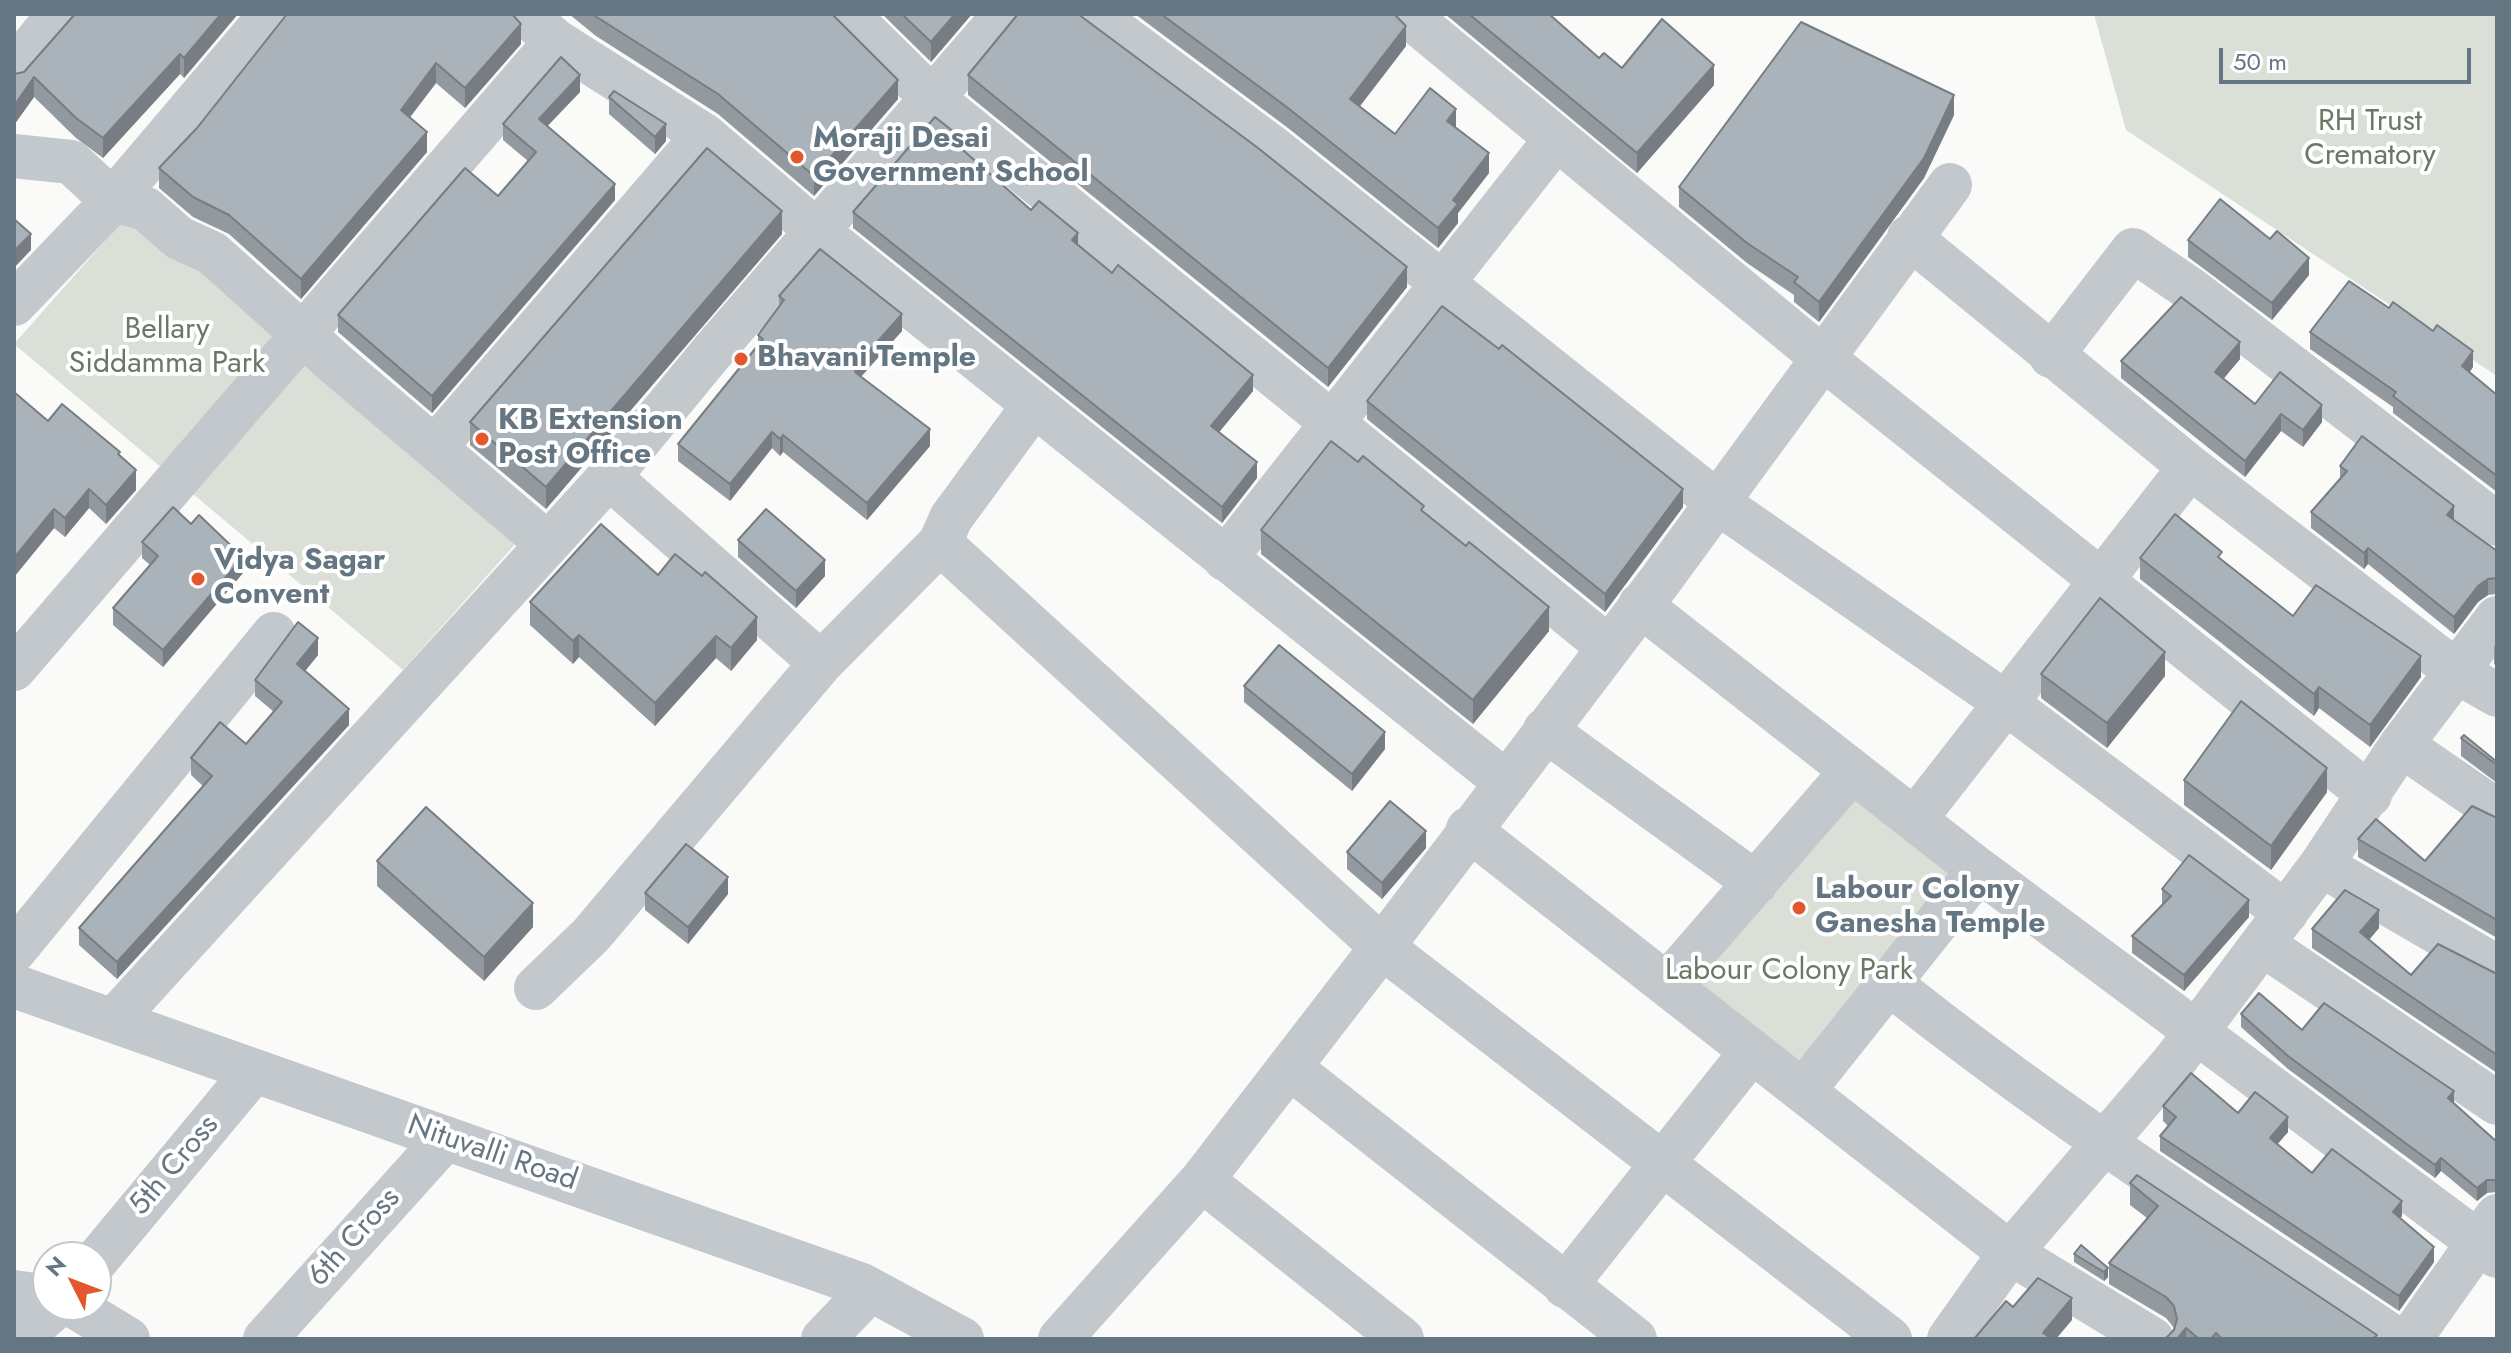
<!DOCTYPE html>
<html>
<head>
<meta charset="utf-8">
<style>
  body { margin:0 }
  #map { position:relative; width:2511px; height:1353px; overflow:hidden; background:#fafaf8; font-family:Jost,sans-serif }
  canvas { display:block }
  .frame { position:absolute; inset:0; border:16px solid #657683; pointer-events:none }
  .north { position:absolute; left:32px; top:1241px; width:80px; height:80px; box-sizing:border-box; background:#fff; border:2px solid #c1c8cd; border-radius:50%; rotate:312deg; font-size:22px; font-weight:700; line-height:32px; text-align:center; color:#657683 }
  .north::after { content:''; display:block; margin:auto; width:28px; height:36px; background:#e4572e; clip-path:polygon(50% 0,100% 100%,50% 72%,0 100%) }
  .scale { position:absolute; left:2219px; top:48px; width:252px; height:36px; box-sizing:border-box; border:4px solid #657683; border-top:0; padding-left:10px; font-size:24px; line-height:28px; white-space:nowrap; color:#657683; -webkit-text-stroke:6px #fff; paint-order:stroke }
</style>
</head>
<body>
<div id="map">
<canvas width="2511" height="1353"></canvas>
<div class="frame"></div>
<div class="north">N</div>
<div class="scale">50 m</div>
</div>
<script>
const c = document.querySelector('canvas').getContext('2d');
c.lineJoin = 'round';
function fill(path, color) {
  c.fillStyle = color;
  c.fill(path, 'evenodd');
}
function stroke(path, color, width, dash) {
  c.strokeStyle = color;
  c.lineWidth = width;
  c.lineCap = dash ? 'butt' : 'round';
  c.setLineDash(dash || []);
  c.stroke(path);
}
function write(font, color, halo, rows, align = 'center') {
  c.font = font + ' Jost,sans-serif';
  c.lineWidth = 8;
  c.setLineDash([]);
  c.textBaseline = 'middle';
  c.strokeStyle = halo;
  c.fillStyle = color;
  for (const [text, x, y, turn = 0] of rows) {
    c.save();
    c.translate(x, y);
    c.rotate((+turn || 0) * Math.PI / 180);
    c.textAlign = isNaN(turn) ? turn : align;
    if (halo) c.strokeText(text, 0, 0);
    c.fillText(text, 0, 0);
    c.restore();
  }
}
const green = new Path2D(`
  M2094,14H2497V376L2126,130Z
  M141,200L526,532L403,670L14,344Z
  M1852,771L1979,870L1803,1091L1667,984Z`);
const minor = new Path2D(`
  M525,14L556,41L704,135L817,231L1507,783
  M847,14L931,97L1607,646
  M1093,14L1273,148L1717,502L2006,703L2286,913
  M1406,14L1824,359L2370,795
  M14,69L59,14
  M14,156L71,162L111,199L146,209L179,238L212,253L337,365L548,544
  M1909,237L2190,467L2457,672L2497,695
  M14,304L107,207L271,14
  M2051,356L2133,250L2193,291L2497,524
  M436,446L704,135
  M609,477L821,663
  M940,543L1382,947L1890,1339
  M1225,559L1556,139
  M1640,605L1979,870L2497,1256
  M14,669L556,41
  M1545,730L1756,883
  M2401,745L2497,811
  M1915,819L2190,467
  M1468,829L2010,1253L2152,1339
  M2321,865L2497,967
  M2262,944L2497,1103
  M14,951L274,634
  M1889,983C2050,1112 2224,1224 2396,1339
  M1667,984L1852,771
  M14,986L862,1285L962,1339
  M536,988L591,935L821,663L940,543L951,518L1034,405
  M113,1021L609,477L712,352L1005,14
  M1289,1067L1635,1339
  M1803,1091L1979,870
  M1202,1180L1402,1339
  M96,1261L254,1071
  M1565,1286L1752,1051
  M14,1292L48,1297
  M72,1305L128,1339
  M19,1339L58,1305
  M265,1339L446,1138
  M823,1339L870,1290
  M1060,1339L1202,1180L1382,947L1659,582L1950,185
  M1949,1339L2010,1253L2176,1059L2321,865L2401,745L2497,618
  M2410,1339L2497,1216`);
const wall = new Path2D(`
  M238,14L184,78L180,74L103,158L76,138L34,97L14,125V74L24,72Z
  M287,14L521,44L465,108L436,83L410,117L427,152L301,299L229,234L193,217L159,188V168L197,128Z
  M569,14H832L898,99L814,196L718,114L596,36Z
  M882,14H972L931,62Z
  M1135,14H1394L1406,46L1360,106L1395,134L1456,129L1489,173L1458,213V223L1438,248L1288,128Z
  M1445,14H1549L1599,58L1622,68L1714,85L1637,173Z
  M968,75L1407,287L1328,387L968,95Z
  M580,92L547,126L615,200L432,413L338,332V315L498,196L528,161L503,140V124Z
  M609,97L666,141L655,154L609,114Z
  M1954,115L1924,178L1819,322L1794,302V295L1747,263L1679,207V187Z
  M954,142L1031,210L1078,245L1253,391L1219,432L1257,478L1222,523L853,228V212Z
  M782,234L546,509L470,445V422Z
  M2270,239L2309,275L2272,320L2188,257V240Z
  M779,296L902,331L861,377L930,446L867,520L783,452L780,456L772,448L730,501L678,461V444L758,345V335L779,306Z
  M2310,332L2473,367L2469,373L2497,395V492L2393,413V407L2310,349Z
  M2240,359L2223,379L2255,404L2322,422L2303,447L2281,431L2245,477L2121,378V361Z
  M14,392L48,421L120,456L136,490L106,524L89,508L65,537L54,528L14,577Z
  M1367,401L1683,507L1605,612L1367,419Z
  M1358,462L1424,513L1549,631L1473,724L1261,554V530Z
  M2340,466L2454,519L2497,551V594L2488,595L2478,602L2454,634L2368,564L2364,569L2311,528V512L2340,478Z
  M738,540L825,576L796,608L738,557Z
  M142,542L243,573L163,667L113,625V608L150,565L142,558Z
  M2140,558L2222,561L2293,616L2421,677L2370,747L2319,708L2314,716L2140,579Z
  M658,575L757,640L731,671L716,658L655,726L579,657L573,664L530,625V602Z
  M2497,642V666L2494,664V647Z
  M318,655L305,671L349,725L117,979L79,945V928L203,786L191,775V758L246,744L274,712L255,696V680Z
  M2041,674L2165,676L2107,748L2041,698Z
  M1244,686L1385,749L1352,791L1244,702Z
  M2461,738L2497,762V783L2461,756Z
  M2184,780L2327,792L2271,870L2184,805Z
  M2496,818H2497V938L2358,857V839L2425,861Z
  M1426,848L1382,899L1347,869V852Z
  M377,861L533,927L484,981L377,886Z
  M2162,889L2249,917L2184,991L2132,953V936L2162,905Z
  M645,893L728,894L688,944L645,910Z
  M2379,928L2369,940L2411,975L2497,974V1073L2312,948V929Z
  M2241,1014L2302,1030L2454,1103L2497,1142V1192L2487,1193L2477,1201L2441,1171L2435,1178L2288,1069L2241,1027Z
  M2163,1106L2238,1113L2288,1132L2277,1144L2312,1173L2402,1216L2400,1218L2434,1262L2399,1311L2160,1151V1136L2168,1126L2163,1121Z
  M2130,1183L2377,1339H2165L2174,1328L2166,1318L2109,1284V1263L2147,1218L2130,1205Z
  M2081,1245L2108,1277L2104,1281L2074,1262V1254Z`);
const shadedWall = new Path2D(`
  M221,14H238L184,78V58Z
  M955,14H972L931,62V42Z
  M521,24V44L465,108V88Z
  M1406,26V46L1350,119V99Z
  M180,54V74L103,158V138Z
  M436,63V83L401,129V110Z
  M1714,65V85L1637,173V153Z
  M580,75V92L539,135V119Z
  M34,77V97L14,125V106Z
  M898,80V99L814,196V176Z
  M1954,95V115L1924,178L1819,322V302Z
  M1456,109V129L1447,121Z
  M666,124V141L655,154V137Z
  M427,132V152L301,299V279Z
  M1489,153V173L1458,213V223L1438,248V228L1453,200Z
  M615,184V200L432,413V396Z
  M782,211V234L546,509V487Z
  M1078,233V249L1072,240Z
  M31,234V250L14,268V251Z
  M2309,258V275L2272,320V303Z
  M1407,267V287L1328,387V368Z
  M902,314V331L854,384V368Z
  M2240,342V359L2215,389V372Z
  M2473,351V367L2462,383V366Z
  M1253,375V391L1211,442V426Z
  M2322,405V422L2303,447V430Z
  M2281,414V431L2245,477V461Z
  M930,429V446L867,520V503Z
  M772,432V448L730,501V484Z
  M783,435V452L780,456V439Z
  M1257,462V478L1222,523V507Z
  M136,470V490L106,524V505Z
  M89,489V508L65,537V518Z
  M1683,489V507L1605,612V594Z
  M2454,506V522L2447,515Z
  M54,509V528L14,577V558Z
  M2368,548V564L2364,569V553Z
  M243,557V573L163,667V650Z
  M825,560V576L796,608V591Z
  M2488,579V595L2478,602L2454,634V617L2478,586Z
  M1549,607V631L1473,724V700Z
  M757,617V640L731,671V648Z
  M579,635V657L573,664V641Z
  M716,636V658L655,726V703Z
  M318,638V655L297,681V664Z
  M2165,652V676L2107,748V723Z
  M2421,656V677L2370,747V725Z
  M2319,687V708L2314,716V694Z
  M349,709V725L117,979V962Z
  M1385,732V749L1352,791V774Z
  M2327,768V792L2271,870V846Z
  M1426,831V848L1382,899V883Z
  M728,877V894L688,944V927Z
  M2249,900V917L2184,991V975Z
  M533,903V927L484,981V957Z
  M2379,910V928L2360,950V932Z
  M2454,1091V1104L2448,1098Z
  M2288,1117V1132L2270,1153V1138Z
  M2441,1158V1171L2435,1178V1165Z
  M2487,1180V1193L2477,1201V1188Z
  M2402,1201V1216L2393,1227V1212Z
  M2434,1247V1262L2399,1311V1296Z
  M2108,1268V1277L2104,1281V1272Z
  M2072,1298V1320L2056,1339H2043V1333Z
  M2186,1328V1339H2177Z`);
const building = new Path2D(`
  M75,14H221L184,58L180,54L103,138L76,118L34,77L14,106V74L24,72Z
  M287,14H512L521,24L465,88L436,63L401,110L427,132L301,279L229,215L193,197L159,168L197,128Z
  M592,14H832L898,80L814,176L718,94Z
  M902,14H955L931,42Z
  M1018,14H1078L1258,148L1407,267L1328,368L968,75Z
  M1161,14H1394L1406,26L1350,99L1395,134L1430,88L1456,109L1447,121L1489,153L1453,200L1458,204L1438,228L1288,108Z
  M1469,14H1549L1599,58L1604,53L1622,68L1662,19L1714,65L1637,153Z
  M1801,22L1954,95L1924,158L1819,302L1794,282L1798,277L1747,243L1679,187Z
  M561,57L580,75L539,119L615,184L432,396L338,315L465,168L498,196L536,152L503,124Z
  M614,91L666,124L655,137L609,97Z
  M935,117L954,132L949,137L956,144L1031,210L1039,201L1078,233L1072,240L1112,273L1118,265L1253,375L1211,426L1257,462L1222,507L853,212Z
  M707,148L782,211L546,487L470,422Z
  M2220,199L2270,239L2277,231L2309,258L2272,303L2188,240Z
  M14,219L31,234L14,251Z
  M820,249L902,314L854,368L856,373L930,429L867,503L783,435L780,439L772,432L730,484L678,444L763,339L758,335L784,300L779,296Z
  M2349,281L2389,308L2393,302L2433,331L2437,325L2473,351L2462,366L2497,395V476L2393,396L2396,392L2310,332Z
  M2181,297L2240,342L2215,372L2255,404L2280,372L2322,405L2303,430L2281,414L2245,461L2121,361Z
  M1442,306L1499,349L1502,345L1683,489L1605,594L1367,401Z
  M14,392L48,421L62,404L120,452L118,454L136,470L106,505L89,489L65,518L54,509L14,558Z
  M2362,436L2454,506L2447,515L2497,551V578L2488,579L2478,586L2454,617L2368,548L2364,553L2311,512L2347,471L2340,466Z
  M1331,441L1358,462L1363,456L1424,506L1421,510L1466,546L1469,542L1549,607L1473,700L1261,530Z
  M173,507L191,524L199,515L243,557L163,650L113,608L158,556L142,542Z
  M766,509L825,560L796,591L738,540Z
  M2175,514L2222,552L2218,557L2293,616L2316,585L2421,656L2370,725L2319,687L2314,694L2140,558Z
  M601,524L658,575L675,554L702,576L705,572L757,617L731,648L716,636L655,703L579,635L573,641L530,602Z
  M2100,598L2165,652L2107,723L2041,674Z
  M298,622L318,638L297,664L349,709L117,962L79,928L212,776L191,758L220,722L246,744L282,702L255,680Z
  M1279,645L1385,732L1352,774L1244,686Z
  M2241,701L2327,768L2271,846L2184,780Z
  M2464,735L2497,762V765L2461,738Z
  M1390,801L1426,831L1382,883L1347,852Z
  M2472,806L2497,818V920L2358,839L2376,819L2425,861Z
  M426,807L533,903L484,957L377,861Z
  M686,844L728,877L688,927L645,893Z
  M2189,855L2249,900L2184,975L2132,936L2171,896L2162,889Z
  M2345,890L2379,910L2360,932L2411,975L2438,944L2497,974V1055L2312,929Z
  M2259,993L2302,1030L2324,1003L2454,1091L2448,1098L2497,1142V1180H2487L2477,1188L2441,1158L2435,1165L2288,1056L2241,1014Z
  M2191,1073L2238,1113L2255,1092L2288,1117L2270,1138L2312,1173L2332,1149L2402,1201L2393,1212L2434,1247L2399,1296L2160,1136L2176,1117L2163,1106Z
  M2137,1175L2377,1335L2373,1339H2222L2216,1333L2211,1339H2199L2186,1328L2177,1339H2165L2174,1330L2177,1319L2174,1306L2166,1297L2109,1263L2158,1206L2130,1183Z
  M2081,1245L2108,1268L2104,1272L2074,1254Z
  M2038,1278L2072,1298L2043,1333L2048,1336L2046,1339H1974L2006,1301L2013,1307Z`);
const markers = [
  [797,157,8,"#e4572e"],
  [741,359,8,"#e4572e"],
  [482,439,8,"#e4572e"],
  [198,579,8,"#e4572e"],
  [1799,908,8,"#e4572e"]
];
const parkNames = [
  ["RH Trust",2370,123],
  ["Crematory",2370,157],
  ["Bellary",167,331],
  ["Siddamma Park",167,365],
  ["Labour Colony Park",1789,972]
];
const poiNames = [
  ["Moraji Desai",813,140],
  ["Government School",813,174],
  ["Bhavani Temple",757,359],
  ["KB Extension",498,422],
  ["Post Office",498,456],
  ["Vidya Sagar",214,562],
  ["Convent",214,596],
  ["Labour Colony",1815,891],
  ["Ganesha Temple",1815,925]
];
const streetNames = [
  ["Nituvalli Road",492,1154,19],
  ["5th Cross",175,1166,-50],
  ["6th Cross",355,1238,-48]
];
fill(green, '#dadfd7');
stroke(minor, '#c3c8cc', 44);
fill(wall, '#929a9f');
fill(shadedWall, '#777d82');
fill(building, '#aab3b9');
stroke(building, '#777d82', 2);
for (const [x, y, r, color] of markers) {
  const dot = new Path2D();
  dot.arc(x, y, r, 0, 2 * Math.PI);
  c.fillStyle = color;
  c.fill(dot);
  stroke(dot, '#fff', 3);
}
write('30px', '#687a64', '#fff', parkNames);
write('bold 30px', '#657683', '#fff', poiNames, 'left');
write('30px', '#657683', '#fff', streetNames);
</script>
</body>
</html>
